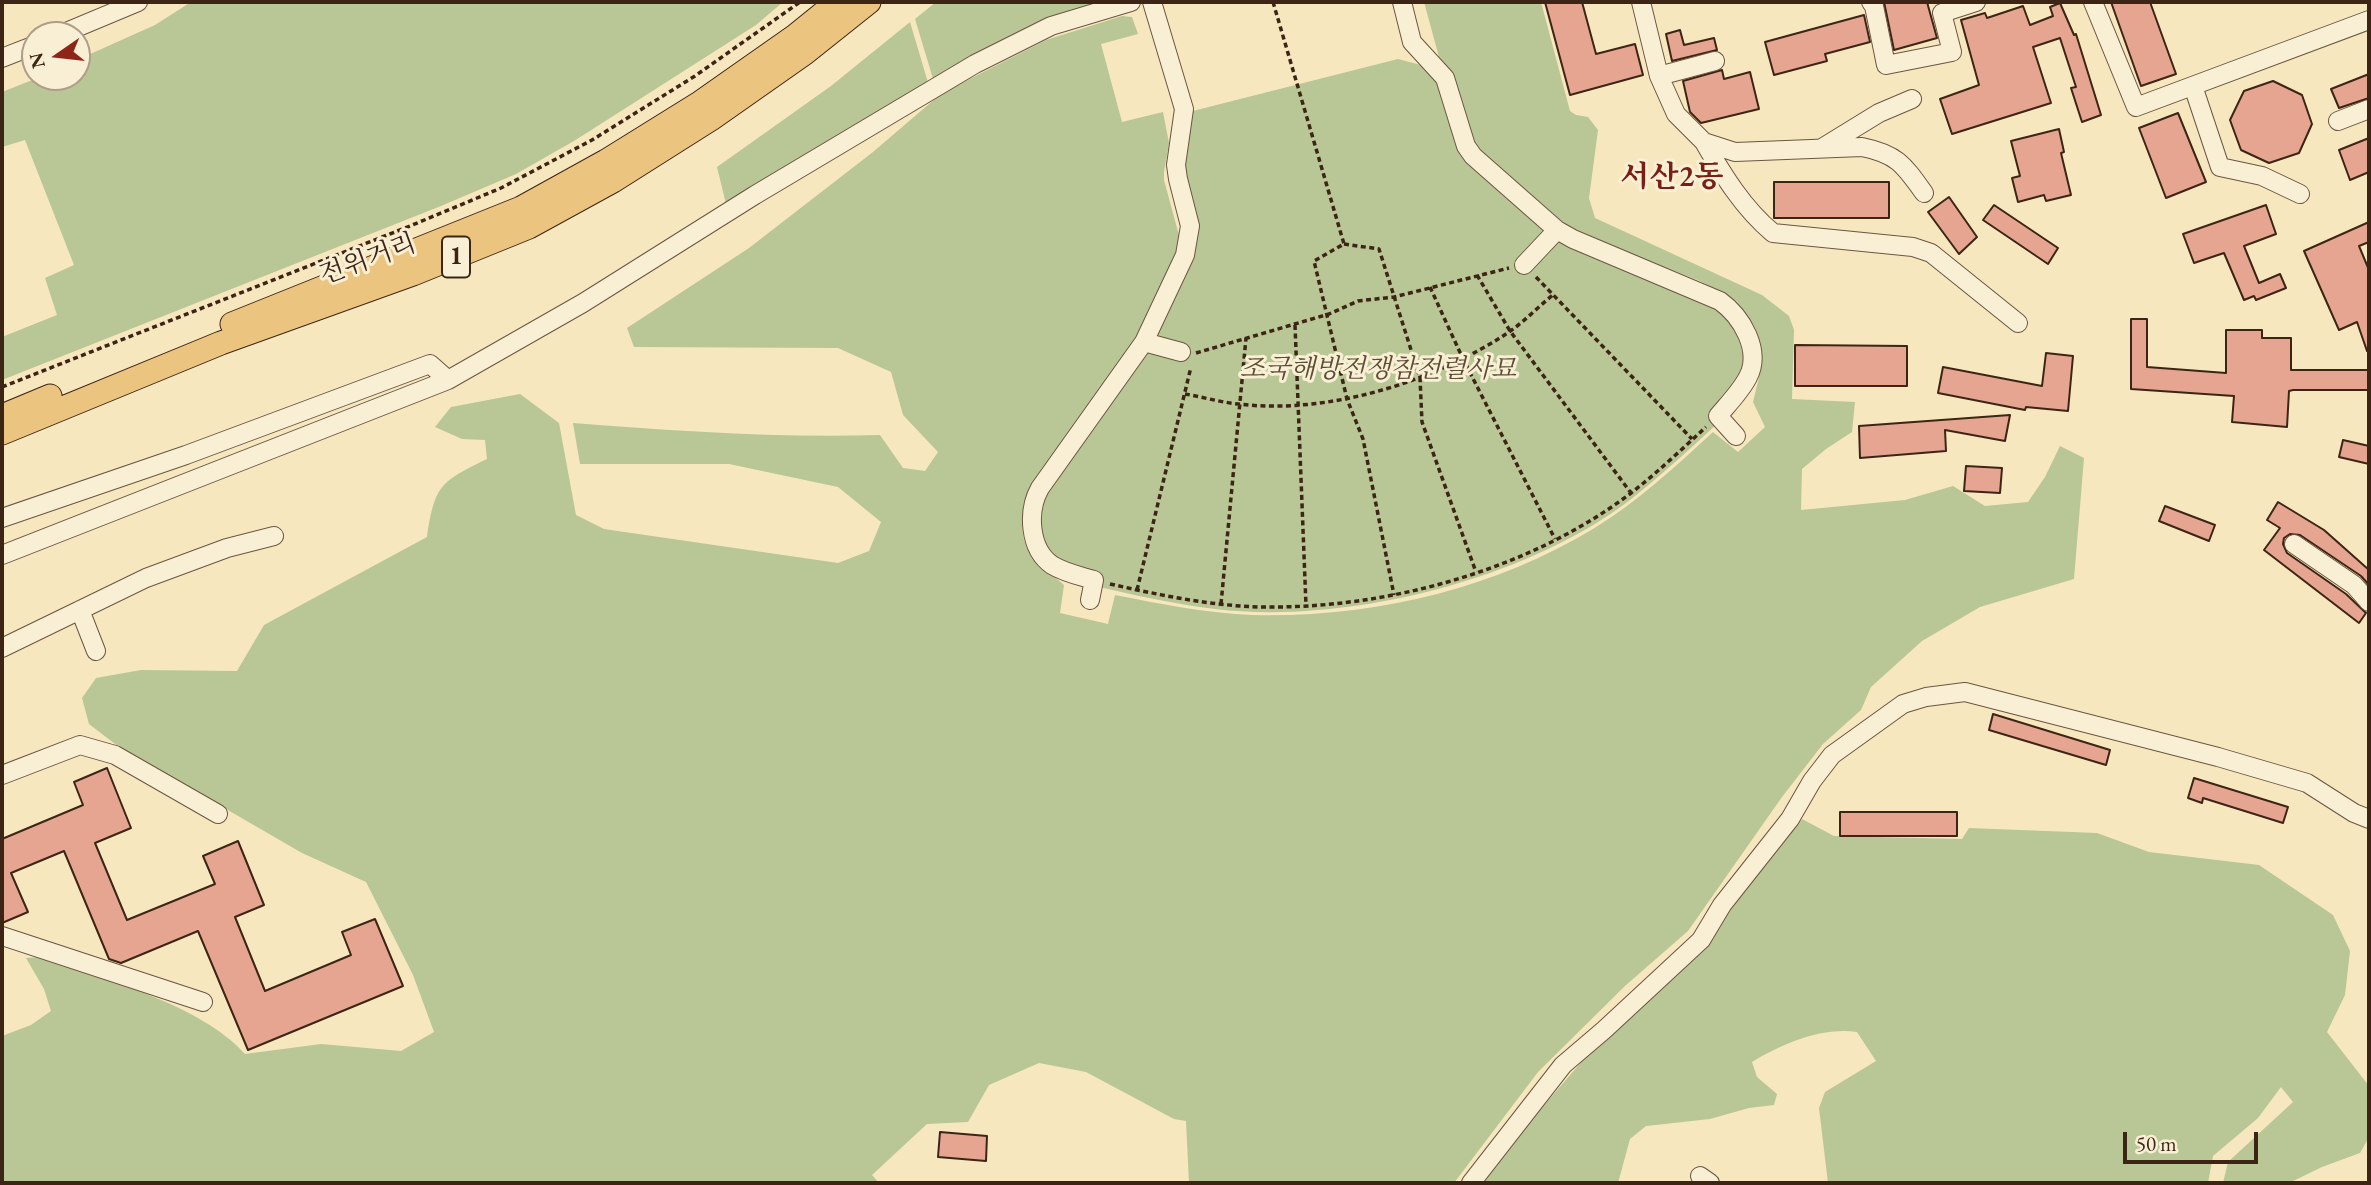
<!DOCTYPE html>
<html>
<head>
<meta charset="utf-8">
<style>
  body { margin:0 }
  #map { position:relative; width:2371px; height:1185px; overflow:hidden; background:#f6e7bf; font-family:"EB Garamond",serif }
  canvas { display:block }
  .frame { position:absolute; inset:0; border:4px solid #3d2515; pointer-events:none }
  .north { position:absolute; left:21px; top:21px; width:70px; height:70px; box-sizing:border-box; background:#f9efd5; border:2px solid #ae9e88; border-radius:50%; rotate:256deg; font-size:19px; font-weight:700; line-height:28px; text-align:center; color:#3d2515 }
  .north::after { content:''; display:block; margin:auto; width:24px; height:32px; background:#8f2418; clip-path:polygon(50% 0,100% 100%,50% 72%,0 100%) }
  .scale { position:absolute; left:2123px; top:1132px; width:135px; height:32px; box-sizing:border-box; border:4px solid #3d2515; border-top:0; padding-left:9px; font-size:21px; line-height:24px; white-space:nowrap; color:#3d2515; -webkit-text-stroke:5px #f9efd5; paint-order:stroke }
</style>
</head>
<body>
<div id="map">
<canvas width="2371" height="1185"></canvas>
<div class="frame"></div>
<div class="north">N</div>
<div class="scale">50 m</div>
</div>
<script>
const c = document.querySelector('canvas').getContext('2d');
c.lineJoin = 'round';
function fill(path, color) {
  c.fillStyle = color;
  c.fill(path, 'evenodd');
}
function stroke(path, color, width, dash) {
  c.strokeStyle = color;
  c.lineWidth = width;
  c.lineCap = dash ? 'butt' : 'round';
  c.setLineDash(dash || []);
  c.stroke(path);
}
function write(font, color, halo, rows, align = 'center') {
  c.font = font + ' "EB Garamond","Noto Serif KR",serif';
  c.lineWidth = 6;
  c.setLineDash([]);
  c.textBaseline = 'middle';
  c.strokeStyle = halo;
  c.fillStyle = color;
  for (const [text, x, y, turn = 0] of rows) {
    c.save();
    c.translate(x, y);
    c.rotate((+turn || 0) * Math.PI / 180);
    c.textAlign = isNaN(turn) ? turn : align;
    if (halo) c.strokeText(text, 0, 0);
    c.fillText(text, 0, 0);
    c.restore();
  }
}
const green = new Path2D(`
  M191,2H783L756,25L574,141L516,174L441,206L2,380V337L57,315L45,278L74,265L25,140L2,147V92L40,77H77V60L155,25Z
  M936,2H1115L1029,27L967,59L934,82L915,19Z
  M1424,2H1541L1570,111L1576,115L1588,117L1598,130L1589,198L1595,218L1762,295L1789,316L1794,330L1792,399L1855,402L1852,432L1826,449L1802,469L1801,510L1905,500L1953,486L1985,506L2028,502L2045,477L2060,446L2084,458L2074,579L1980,607L1922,641L1871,687L1861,710L1823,744L1782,797L1688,931L1625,986L1538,1072L1454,1183H1189L1186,1121L1174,1119L1086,1072L1039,1063L989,1085L968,1122L927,1124L872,1175L879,1183H2V1036L31,1025L51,1011L44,989L26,958L40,957C101,978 202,1005 245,1054L321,1044L401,1051L434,1032L413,975L366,882L302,853L119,747L89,724L82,698L96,678L141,670L237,671L264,625L427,537C435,485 440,482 487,459L485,440L462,439L435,427L451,407L520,394L559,423L576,515L604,529L838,563L869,551L881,522L838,487L729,464H580L573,423C675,431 777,438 880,435L903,468L925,471L938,452L903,415L891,372L838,348L634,347L627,328L749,248L873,152L936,98L954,87L1046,40L1122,16L1132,17L1138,34L1101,44L1122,122L1163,112L1169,143L1164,172V180L1180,239L1178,253L1140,339L1036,477C1021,504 1014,540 1038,564C1046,572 1056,577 1064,585L1060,613L1108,624L1115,595C1161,604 1206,613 1252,615C1370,618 1492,590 1593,529C1637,502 1675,467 1713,432L1738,452L1765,427L1753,402L1761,369L1757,342L1750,319L1736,301L1700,281L1596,240L1564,223L1477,148L1472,143L1451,73L1439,57Z
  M910,22L929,86L727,208L717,167L831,86Z
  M1398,59L1432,68L1470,146L1559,226L1742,316L1746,397C1710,430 1674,465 1635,496C1531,579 1347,625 1215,609C1164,603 1114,590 1064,579L1026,516L1141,341L1182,255L1177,115Z
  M1802,819L1834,836L1962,839L1969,828L2097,833L2149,852L2259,865L2333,915L2350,951L2345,995L2327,1032L2369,1086V1137L2360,1153L2322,1167L2289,1183H2223L2228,1162L2293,1102L2281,1087L2258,1118L2213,1156L2208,1183H1828L1819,1108L1825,1092L1876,1061L1857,1032C1821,1027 1782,1044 1752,1062L1757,1077L1777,1094L1774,1105L1749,1108L1710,1119L1646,1126L1630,1139L1618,1183H1481L1496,1161L1583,1060L1700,951L1723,917Z`);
const building = new Path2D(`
  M1545,2H1582L1596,54L1635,44L1643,75L1570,95Z
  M1884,2H1927L1937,38L1894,50Z
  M2111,2H2150L2176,74L2141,86Z
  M2060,3L2074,35L2076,34L2101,115L2082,122L2071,88L2076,87L2060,38L2033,47L2051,103L1952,134L1940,99L1979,85L1961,20L1985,13L1987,18L2023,6L2030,25L2053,16L2050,7Z
  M1864,15L1870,42L1825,54L1827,61L1774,75L1765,42Z
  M1680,30L1684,45L1714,38L1717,50L1672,61L1666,34Z
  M1722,70L1724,79L1750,72L1759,109L1701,123L1690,112L1683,81Z
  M2369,74V98L2339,108L2331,89Z
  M2273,81L2302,95L2312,124L2299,153L2269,163L2241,150L2230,120L2244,91Z
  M2178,113L2206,182L2166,198L2139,128Z
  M2059,129L2064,152L2061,153L2071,195L2046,201L2044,195L2018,202L2012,178L2020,176L2011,141Z
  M2369,138V172L2350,180L2339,150Z
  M1774,182H1889V218H1774Z
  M1949,197L1977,237L1959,254L1928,212Z
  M1994,205L2058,248L2048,264L1983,220Z
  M2266,205L2276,234L2244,246L2259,283L2280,274L2286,288L2256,300L2254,296L2244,300L2224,253L2194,263L2183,234Z
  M2369,222V242L2359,246L2369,270V350L2367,351L2357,322L2339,330L2304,251Z
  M2131,319H2147V367L2226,373V330H2262V338H2291V370H2369V390H2293L2289,391L2287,427L2232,422L2234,396L2131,389Z
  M1795,345L1907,346V386H1795Z
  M2046,353L2073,356L2068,411L2026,407L2025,410L1938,393L1943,367L2042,386Z
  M2010,415L2005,441L1945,430L1946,451L1860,458L1859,426Z
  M2343,440L2369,446V464L2339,457Z
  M1966,466L2002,468L2000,493L1964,491Z
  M2278,502L2324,530L2369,570V585L2361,576L2300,535L2290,534L2284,538L2283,544L2287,553L2346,594L2366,613L2359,623L2264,550L2280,528L2267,520Z
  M2165,506L2215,525L2209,541L2159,521Z
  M1993,714L2110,750L2106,765L1989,730Z
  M107,768L131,828L95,843L127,920L215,884L203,856L238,841L264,905L235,917L265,991L351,955L342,932L375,919L403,986L248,1050L198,931L121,963L109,959L64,851L11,873L28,912L2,923V839L83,805L74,782Z
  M2194,778L2288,807L2283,823L2203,798L2202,803L2188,798Z
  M1840,812H1957V836H1840Z
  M940,1132L987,1136L986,1161L938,1157Z`);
const path = new Path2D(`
  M1273,2L1344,244L1314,261L1347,399L1363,439L1394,595
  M1344,244L1379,249L1420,378L1422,422L1476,572
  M1477,275L1510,331L1631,493
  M1536,277L1692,439
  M1430,287L1463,359L1555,539
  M1295,325L1306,606
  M1196,353L1329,314L1358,301L1394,297L1509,268
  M2,387L410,226L501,188L592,140L695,76L800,2
  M1185,394C1202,397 1220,402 1238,404C1328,415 1434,382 1509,332C1525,321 1539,306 1554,294
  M1110,584C1160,595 1211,606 1262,607C1387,609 1530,570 1631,493C1657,473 1682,449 1706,427
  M1137,590L1191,367
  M1221,604L1246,338`);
const minor = new Path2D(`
  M1402,2L1412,42L1445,78L1466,146L1473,156L1557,230L1573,239L1720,301C1741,316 1762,350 1748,377C1741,391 1728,404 1718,416L1736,436
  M1641,2L1659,76L1676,114L1704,142L1735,152L1862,147C1897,154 1904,165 1924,193
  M1871,2L1874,6L1886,65L1952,52L1942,13L1976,2
  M2093,2L2136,107L2369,20
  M59,35L138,2
  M2,58L35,45
  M1659,76L1715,61
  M2193,86L2220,167L2262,176L2300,194
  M2338,121L2369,109
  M1704,142C1723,175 1743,208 1773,233L1913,247L1931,253L2018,323
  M1822,148L1879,113L1912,99
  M1524,265L1557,230
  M1144,342L1181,352
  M2,518L186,455L430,364L448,380
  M2294,544L2354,585L2369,602
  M2,555L448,380L583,303L755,195L975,64L1051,26L1131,2
  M1090,600L1094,580C1080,576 1065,573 1052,565C1029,549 1027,511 1040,488L1144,342L1185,255L1190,226L1178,179L1176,165L1184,109L1152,2
  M80,610L96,651
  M2,648L146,578L227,548L274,536
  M2,775L80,745L115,755L218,814
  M2,936L203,1002
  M1700,1176L1710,1183
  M1471,1183L1563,1065L1604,1030L1701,940L1722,905L1790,819L1812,781L1832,755L1903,704L1926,697L1965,692L2218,757L2307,783L2354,813L2369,819`);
const major = new Path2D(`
  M232,324L521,208L606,161L701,102L795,36L837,2
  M2,416L50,396
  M2,433L221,343L413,274L529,227L613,181L711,119L805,53L869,2`);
const shields = [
  [456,257,28]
];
const shieldNames = [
  ["1",456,257]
];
const streetNames = [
  ["전위거리",368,260,-20]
];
const parkNames = [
  ["조국해방전쟁참전렬사묘",1378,370]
];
const quarterNames = [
  ["서산2동",1672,178]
];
fill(green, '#b9c695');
fill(building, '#e6a591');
stroke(building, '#3d2515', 2);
stroke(minor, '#6b5640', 20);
stroke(major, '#3d2515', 25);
stroke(path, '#3d2515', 3.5, [5, 3.5]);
stroke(minor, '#f9efd5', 18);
stroke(major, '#ebc480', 23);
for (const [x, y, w] of shields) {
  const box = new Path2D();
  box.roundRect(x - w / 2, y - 20.5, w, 41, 5);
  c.fillStyle = '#f9efd5';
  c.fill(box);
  stroke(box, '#3d2515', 2);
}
write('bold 24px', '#3d2515', null, shieldNames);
write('26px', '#3d2515', '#f9efd5', streetNames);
write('italic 26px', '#5c4d35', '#f9efd5', parkNames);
write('bold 30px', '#7a1f14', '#f9efd5', quarterNames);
</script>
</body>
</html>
